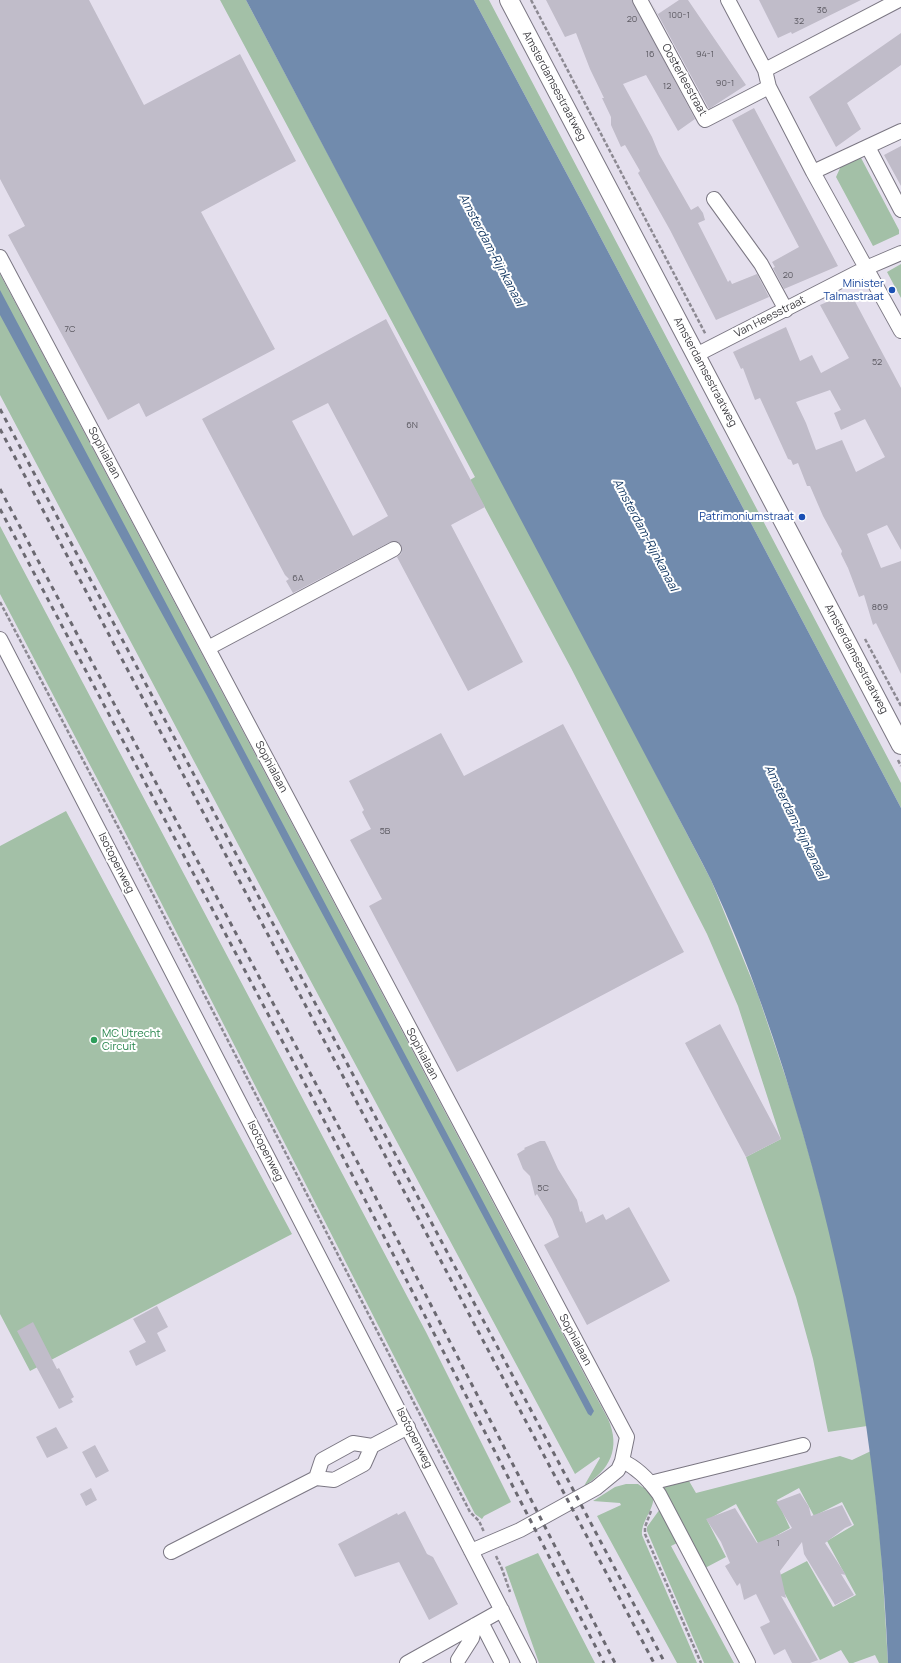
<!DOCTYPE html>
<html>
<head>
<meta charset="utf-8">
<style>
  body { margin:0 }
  canvas { display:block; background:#e4dfed }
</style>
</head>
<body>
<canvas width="901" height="1663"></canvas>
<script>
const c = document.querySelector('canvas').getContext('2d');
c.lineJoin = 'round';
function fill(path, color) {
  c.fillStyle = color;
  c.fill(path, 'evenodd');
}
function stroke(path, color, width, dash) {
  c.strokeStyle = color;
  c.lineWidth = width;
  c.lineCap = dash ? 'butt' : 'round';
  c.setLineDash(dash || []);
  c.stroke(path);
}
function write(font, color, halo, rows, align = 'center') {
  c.font = font + ' Manrope,sans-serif';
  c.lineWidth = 4;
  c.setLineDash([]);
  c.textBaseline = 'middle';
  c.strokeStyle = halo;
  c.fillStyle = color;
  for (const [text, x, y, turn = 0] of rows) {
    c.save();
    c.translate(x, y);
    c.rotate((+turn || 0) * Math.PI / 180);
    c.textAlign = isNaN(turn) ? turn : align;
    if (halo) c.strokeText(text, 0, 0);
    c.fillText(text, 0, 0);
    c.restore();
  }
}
const green = new Path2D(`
  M220,0H246L594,655L711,880L758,995L795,1105L813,1168L834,1248L848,1312L867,1426L828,1432L813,1359L796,1297L746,1157L781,1139L738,1006L707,934L571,668L470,480L475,477Z
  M474,0H489L901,783V808L584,206Z
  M860,156L899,230V234L873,246L836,177L841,166Z
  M901,264V298L887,272Z
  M0,274L608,1419C621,1448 610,1470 584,1486L600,1458L599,1457L575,1474L293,948L0,395Z
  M0,526L426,1332L511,1502L484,1516L482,1519L475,1514L111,805L0,594Z
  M66,811L292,1234L30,1371L0,1314V846Z
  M871,1451L881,1547L888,1663H879L875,1655L853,1663H849L841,1650L820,1660L776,1577L807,1561L833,1607L856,1595L827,1541L854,1525L842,1502L814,1516L799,1488L777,1500L790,1528L759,1545L736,1504L707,1520L726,1557L705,1568L663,1489L667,1485L689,1481L696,1493L840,1456L852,1460Z
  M626,1484H638L653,1494C656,1508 641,1520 642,1535L697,1663H677L597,1516L621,1505L620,1503L593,1501L615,1487Z
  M660,1509L677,1543L671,1546L734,1663H704L647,1531V1527Z
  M538,1553L595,1663H539L505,1567Z`);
const water = new Path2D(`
  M246,0H474L584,206L901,808V1663H888C881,1483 853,1308 803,1134C778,1048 749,962 711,880C700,858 688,836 676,813Z
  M0,290L594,1411L591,1416L588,1414L358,980L295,863L206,694L149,590L0,315Z`);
const building = new Path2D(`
  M0,0H89L144,105L240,54L296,161L201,212L275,349L146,417L139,403L108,420L8,235L25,226L0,179Z
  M546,0H632L695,119L678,131L646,75L623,84L652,137L659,154L691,210L698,206L703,213L705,220L698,223L728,282L730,280L732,284L757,274L769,297L716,320L670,230L638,173L640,171L625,145L621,147L611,125V117L602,98H604L590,69L576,33L565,37Z
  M650,0L658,14L679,0H688L746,85L709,109Z
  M759,0H861L792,34L791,32L778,38Z
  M901,33V65L847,103L861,129L836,147L809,97Z
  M754,108L838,266L784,289L773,268L775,267L772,262L799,247L732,120Z
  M901,146V186L884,155Z
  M850,292L901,388V550L887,525L867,534L881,568L901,561V674L876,623L873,625L864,595L859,597L848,568L841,554L842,551L823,516L810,486H807L798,463L793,465L791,460L788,459L760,398L755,400L743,368L741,369L733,352L786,327L800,361L812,355L821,373L849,358L820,305ZM830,390L841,410L834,413L841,430L865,419L885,457L856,472L842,440L816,450L806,423L796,402Z
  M386,319L485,507L451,525L523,662L468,691L397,557L401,554L402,550L401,545L398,542H390L293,593L286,581L289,579L285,575L202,419ZM328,403L388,516L353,536L292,421Z
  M563,724L684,952L457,1072L369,906L382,899L350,840L371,829L362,812L364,810L349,781L441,733L464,776Z
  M720,1024L781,1139L746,1157L685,1043Z
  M540,1141H545L548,1147L558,1169L577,1200L580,1212L582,1211L586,1223L603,1214L606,1220L629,1207L670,1281L587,1325L544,1245L559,1237L552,1219L537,1194L535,1196L530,1176L523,1169L517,1154L525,1149L524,1148Z
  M157,1306L168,1327L157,1333L166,1351L136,1366L129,1351L146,1342L133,1319Z
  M33,1322L57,1369L59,1368L74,1397L71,1399L73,1402L59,1409L17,1331Z
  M56,1427L68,1448L47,1458L36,1437Z
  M95,1445L109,1471L96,1478L82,1452Z
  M91,1488L97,1500L86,1506L80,1494Z
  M800,1493L809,1507L811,1516L842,1505L852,1525L845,1528L825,1543L846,1575L841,1574L854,1595L835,1605L804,1554L802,1542L780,1571L786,1598L781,1596L818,1660L810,1663H792L785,1649L774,1655L760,1627L770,1622L756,1594L744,1600L740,1583L737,1586L725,1566L730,1563L721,1542L706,1519L735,1508L757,1543L780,1534L792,1528L776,1502Z
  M405,1511L427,1554L433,1557L458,1604L429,1620L399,1562L355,1577L338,1544L397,1513L398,1515Z`);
const path = new Path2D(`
  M531,0L706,335
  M0,602L127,844L470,1512L479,1521L484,1532
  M865,639L901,706
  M898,760L901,766
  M651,1511L645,1527V1534L701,1663
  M496,1556L502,1569L510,1592`);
const minor = new Path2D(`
  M640,0L705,120L769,87
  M728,0L765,70L769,87L813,172L901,331
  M765,70L899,0
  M868,147L901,210
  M813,172L901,131
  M714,199L761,264L786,310
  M0,257C209,650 416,1044 627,1437L622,1461L618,1470L596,1488L520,1530L471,1551
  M696,355L866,268L901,253
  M0,639L529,1663
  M208,648L394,549
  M622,1461C638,1468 649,1480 659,1494L748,1663
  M316,1478L334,1480L364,1464L372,1446
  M650,1483L803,1445
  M171,1552L316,1478L322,1460L353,1443L372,1446L408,1427
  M481,1622L502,1663
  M458,1660L472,1638L475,1625
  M407,1663L502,1610`);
const major = new Path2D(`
  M509,0L901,745`);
const rail = new Path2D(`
  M0,409L665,1663
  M0,429L654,1663
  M0,489L360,1167L615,1663
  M0,509L312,1097L604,1663`);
const markers = [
  [892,290,4,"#1a4fb4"],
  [802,517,4,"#1a4fb4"],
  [94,1040,4,"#2e9e5b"]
];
const numberNames = [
  ["36",822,10],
  ["100-1",679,15],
  ["20",632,19],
  ["32",799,21],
  ["16",650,54],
  ["94-1",705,54],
  ["90-1",725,83],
  ["12",667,86],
  ["20",788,275],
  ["7C",70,329],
  ["52",877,362],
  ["6N",412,425],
  ["6A",298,578],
  ["869",880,607],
  ["5B",385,831],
  ["5C",543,1188],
  ["1",778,1543]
];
const streetNames = [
  ["Oosterleestraat",684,80,61],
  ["Amsterdamsestraatweg",554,86,62],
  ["Van Heesstraat",770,317,-27],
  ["Amsterdamsestraatweg",705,372,62],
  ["Sophialaan",104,453,62],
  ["Amsterdamsestraatweg",856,659,62],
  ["Sophialaan",271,767,62],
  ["Isotopenweg",116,863,63],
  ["Sophialaan",422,1054,62],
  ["Isotopenweg",265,1151,63],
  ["Sophialaan",575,1340,62],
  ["Isotopenweg",414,1438,63]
];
const transitNames = [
  ["Minister",884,284],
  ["Talmastraat",884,297],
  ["Patrimoniumstraat",794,517]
];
const leisureNames = [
  ["MC Utrecht",102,1034],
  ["Circuit",102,1047]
];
const waterNames = [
  ["Amsterdam-Rijnkanaal",491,250,62],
  ["Amsterdam-Rijnkanaal",645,535,62],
  ["Amsterdam-Rijnkanaal",795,822,64]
];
fill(green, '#a3c0a7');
fill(water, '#718bad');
fill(building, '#c0bcc9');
stroke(minor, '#7b7783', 16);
stroke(major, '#7b7783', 20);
stroke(path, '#8c8992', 2.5, [4, 2]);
stroke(minor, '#fff', 14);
stroke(major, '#fff', 18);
stroke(rail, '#6b6971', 3, [5, 5]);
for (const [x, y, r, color] of markers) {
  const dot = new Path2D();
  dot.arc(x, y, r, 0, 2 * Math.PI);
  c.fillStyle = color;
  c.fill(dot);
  stroke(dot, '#fff', 1.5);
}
write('9px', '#5c5a62', null, numberNames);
write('11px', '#3b3a3f', '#fff', streetNames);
write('11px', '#164399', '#fff', transitNames, 'right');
write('11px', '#27864d', '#fff', leisureNames, 'left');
write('italic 12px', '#0d325e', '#fff', waterNames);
</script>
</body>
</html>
